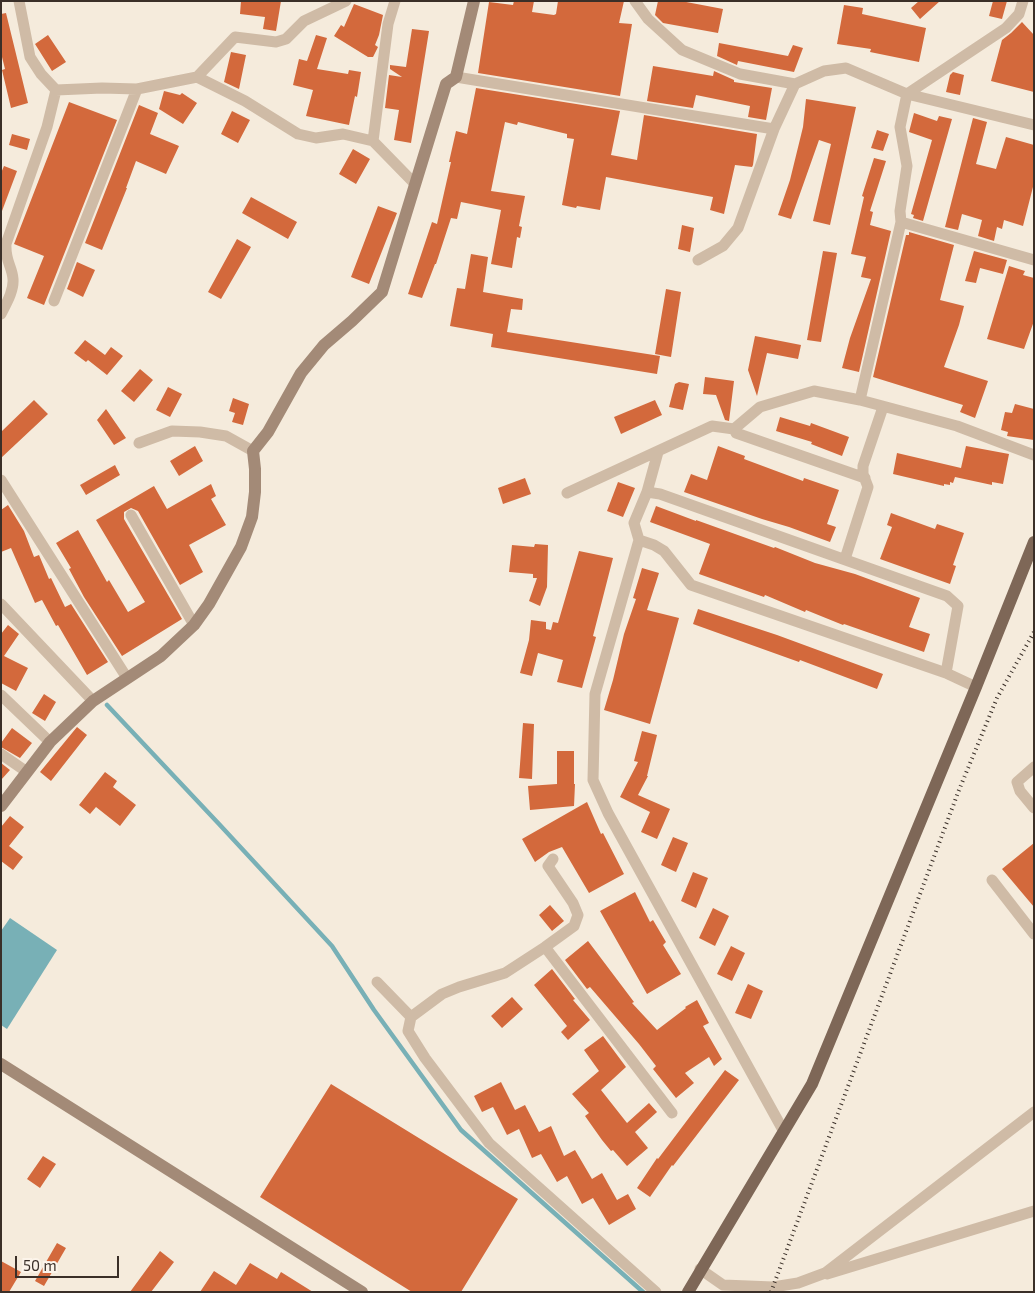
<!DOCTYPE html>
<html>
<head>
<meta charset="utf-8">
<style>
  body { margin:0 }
  #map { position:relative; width:1035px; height:1293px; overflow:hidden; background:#f5ebdc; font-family:"Exo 2",sans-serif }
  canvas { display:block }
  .frame { position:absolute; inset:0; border:2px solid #3a2f28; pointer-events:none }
  .scale { position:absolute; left:15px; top:1256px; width:104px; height:22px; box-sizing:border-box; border:2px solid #3a2f28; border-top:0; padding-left:6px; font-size:15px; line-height:18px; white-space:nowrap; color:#3a2f28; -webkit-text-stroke:4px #fcf4ea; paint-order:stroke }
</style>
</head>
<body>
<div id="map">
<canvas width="1035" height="1293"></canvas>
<div class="frame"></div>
<div class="scale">50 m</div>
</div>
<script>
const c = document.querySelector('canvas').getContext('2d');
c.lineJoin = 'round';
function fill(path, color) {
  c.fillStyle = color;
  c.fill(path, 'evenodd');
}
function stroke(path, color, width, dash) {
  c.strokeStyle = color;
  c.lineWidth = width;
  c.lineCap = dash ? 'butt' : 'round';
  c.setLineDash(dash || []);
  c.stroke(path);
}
const water = new Path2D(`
  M10,918L57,950L7,1029L1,1025V931Z`);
const stream = new Path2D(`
  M107,705L219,824L332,946L374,1010L461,1130L643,1292`);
const building = new Path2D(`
  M241,1H281L276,31L263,29L265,17L240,14Z
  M514,1H534L532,12L554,15L556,14L558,1H624L619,23L632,24L620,96L478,73L489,2L513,5Z
  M658,1H681L723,9L718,33L663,23L655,15Z
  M919,1H940L920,19L911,8Z
  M993,1H1007L1002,19L989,16Z
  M354,4L383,15L379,35L375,45L378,47L373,57H368L334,36L341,25L344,27Z
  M844,5L863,8L862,14L926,28L919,62L870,52L871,49L837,44Z
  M6,13L28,103L11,108L2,70L5,69L1,53V14Z
  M1022,22L1034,35V92L991,81L1002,40L1011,33Z
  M412,29L429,31L411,143L394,140L399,110L385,108L389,75L402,77L390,69V65L406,67Z
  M48,35L66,62L52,71L35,44Z
  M316,35L327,38L317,69L348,74L349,70L361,72L357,97L355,96L349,125L306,116L313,90L293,85L299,59L307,61Z
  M719,43L788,56L793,45L803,48L794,72L738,61L737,65L717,56Z
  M231,52L246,55L239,89L224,82Z
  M653,66L713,76L714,71L734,80V82L772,88L766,120L748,117L750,106L696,95L693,108L647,101Z
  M953,72L964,75L960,95L946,92L950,75Z
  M476,88L620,111L611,155L637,160L644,115L757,134L753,165L752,167L735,165L724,214L710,210L713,197L606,177L600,210L577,206L576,208L562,205L574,139L567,138V134L518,122L517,125L505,122L491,191L525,196L519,226L522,227L520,238L517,237L512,268L491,264L501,210L461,202L457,219L451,218L436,264H435L422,298L408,294L432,222L437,224L451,162H449L456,131L467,134Z
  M164,91L180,95L182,93L197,103L183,124L159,109Z
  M806,99L856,107L830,225L813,221L831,144L819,140L791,219L778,215L790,180L803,127Z
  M69,102L117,120L44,305L27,298L44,256L14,244Z
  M139,105L158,113L150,134L179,146L166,174L136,161L126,188H127L102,250L85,243Z
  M232,111L250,120L238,143L221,134Z
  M914,113L937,121L939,116L952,119L923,221L913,218L914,215L911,214L932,140L909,132Z
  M973,118L987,122L976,164L996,169L1006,137L1034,145V183L1023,226L1004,220L1002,229L997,227L994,241L978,236L982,220L962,214L958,230L945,227Z
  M877,130L889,134L883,151L871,148Z
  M12,134L30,139L27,150L9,145Z
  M353,149L370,159L356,184L339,174Z
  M874,158L886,161L870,211L873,212L870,225L891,231L859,372L842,368L850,338L871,279L861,277L866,257L851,254L864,197L862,196Z
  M4,166L17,171L2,211L1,173Z
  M251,197L297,222L288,239L242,213Z
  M378,206L397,213L369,284L351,277Z
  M682,225L694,228L690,252L678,249Z
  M909,232L954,245L940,300L964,306L959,325L944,367L988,381L975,418L960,412L963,405L873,377L906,235H909Z
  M237,239L251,247L221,299L208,292Z
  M823,251L837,253L821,342L807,340Z
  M974,251L1007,260L1003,274L980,268L976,283L965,281Z
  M471,254L488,257L483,292L523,299L522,310L511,309L507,332L660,356L657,374L491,347L493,334L450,326L457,288L465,289Z
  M77,262L95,270L83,297L67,289Z
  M1009,266L1025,271L1023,275L1034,278V321L1024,349L987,339Z
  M666,289L681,292L671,357L655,354Z
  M755,336L801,345L798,359L767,353L757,396L748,370Z
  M85,340L105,355L111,347L123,356L107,375L88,360L86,362L74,353Z
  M140,369L153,380L134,402L121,391Z
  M705,377L734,381L729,421L725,420L716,395L703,394Z
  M679,382L689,384L683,410L669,407L675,384Z
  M168,387L182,394L170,417L156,410Z
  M233,398L249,404L243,425L232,422L235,413L229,411Z
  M34,400L48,414L1,458V432Z
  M655,400L662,415L621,434L614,417Z
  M1015,404L1034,409V440L1007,436L1008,432L1001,430L1005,412L1012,413Z
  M106,409L126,438L114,445L97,420Z
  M780,417L810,426L811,423L849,437L842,456L811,444L812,442L776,431Z
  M195,446L203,461L179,476L170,461Z
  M718,446L745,456L744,459L803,481L804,478L839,490L827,524L836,527L830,542L789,527L762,519L684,492L691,474L707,480Z
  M966,446L1009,454L1003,484L992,482V485L955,477L953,483L950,482V485L944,484V486L893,474L897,453L961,468Z
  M115,465L120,475L86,495L80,485Z
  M525,478L531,494L503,504L498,488Z
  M618,482L635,488L623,517L607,511Z
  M211,484L216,496L211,499L226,525L189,545L203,572L180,585L138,511L131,508L124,512V519L182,619L122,656L84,597L69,569L71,568L56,543L78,530L107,582L109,580L128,612L145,602L96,520L154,486L167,509Z
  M8,505L24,531L34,557L39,555L49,579L51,578L65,607L71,604L108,662L87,675L58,625L56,626L42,600L35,603L11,548L1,552V510Z
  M656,506L696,521V520L774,548L775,547L815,563L855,574L920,598L909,627L930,634L924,652L844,624L843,625L806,610L805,612L765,595L764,597L699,574L710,544L650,522Z
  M891,513L935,529L937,524L964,533L953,565L956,566L950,584L880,559L892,527L887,525Z
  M535,544L548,545L547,587L540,606L529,601L537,578H533V574L509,572L512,545L534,547Z
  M579,551L613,558L593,636L596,637L582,688L557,682L563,660L538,653L532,676L520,673L529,640L531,620L546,622V629L551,630L553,622L558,623Z
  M642,568L659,573L647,610L679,618L650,724L604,710L613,680L624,634L636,599L633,598Z
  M698,609L777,635L883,674L877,689L800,660L799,662L693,624Z
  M8,625L19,634L4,656L28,668L16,691L1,683V634Z
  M44,694L56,702L45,721L32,713Z
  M523,723L534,724L532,779L519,778Z
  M77,727L87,735L51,781L40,772Z
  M12,728L32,743L20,758L1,747V743Z
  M642,731L657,735L647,776H648L638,795L670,809L657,839L641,832L650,812L620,797L638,762L634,761Z
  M557,751H574V784H575L574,806L530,810L528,786L557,784Z
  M1,763L10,770L1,780Z
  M105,772L117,781L113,787L136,805L120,826L96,807L90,814L79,805Z
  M587,802L601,834L603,833L624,874L589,893L562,847L549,852L535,862L522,839Z
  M10,816L24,827L9,846L23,857L13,870L1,861V827Z
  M673,837L688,843L676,872L661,865Z
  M1034,843V907L1002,869Z
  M693,872L708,878L696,908L681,901Z
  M635,892L650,922L653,920L666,942L663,945L681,974L647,994L600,911Z
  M550,905L564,921L552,931L539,915Z
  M713,908L729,916L715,946L699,938Z
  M588,941L634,1002L632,1003L657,1030L686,1008L685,1007L697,1000L709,1023L703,1026L722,1059L714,1066L709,1057L685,1073L694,1083L676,1098L653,1069L656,1066L639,1044L590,987L587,989L565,960Z
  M731,946L745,953L732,981L717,974Z
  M552,969L575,999L573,1000L590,1020L568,1040L561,1032L567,1026L534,985Z
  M748,984L763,991L751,1019L735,1013Z
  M512,997L523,1009L502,1028L491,1016Z
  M603,1036L626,1067L601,1090L627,1123L649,1103L657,1112L635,1132L648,1148L627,1166L613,1150L611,1151L602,1140L585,1116L589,1113L572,1094L599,1071L584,1050Z
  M725,1070L739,1080L673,1166L672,1165L650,1197L637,1188L657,1158L658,1159Z
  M501,1082L515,1110L525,1105L539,1132L551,1126L564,1156L575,1150L592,1179L602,1173L617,1200L628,1194L636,1209L609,1225L593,1198L582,1204L567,1176L557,1182L541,1154L532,1158L519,1129L507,1135L493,1107L482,1112L474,1096Z
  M331,1084L518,1199L461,1292H412L260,1197Z
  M43,1156L56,1164L40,1188L27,1179Z
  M57,1243L66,1248L44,1286L35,1281Z
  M160,1251L174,1262L151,1292H130Z
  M1,1261L21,1272L9,1292H1Z
  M250,1263L277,1279L281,1272L313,1292H200L214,1271L236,1285Z`);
const street = new Path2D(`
  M19,1L30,57L41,74L56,90
  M635,1L648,19L682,50L740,74L795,84
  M197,77L245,101L298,134L316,138L343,134L373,141L415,184
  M456,77L774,129
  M373,141L388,24L395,1
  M901,222L900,211L907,166L900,127L907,94L1006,28L1019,14L1023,1
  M698,260L723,246L738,228L774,129L795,84L824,71L846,68L907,94L1034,125
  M54,301L137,89
  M1,314C6,304 14,291 13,279C12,266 5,261 6,244L47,127L56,90L102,88L137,89L197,77L235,37L276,42L286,39L304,21L346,1
  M860,400L901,222L1034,260
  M734,429L736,433L865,478
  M139,443L172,431L200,432L226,436L253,451
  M658,452L647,492L634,523L639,540L595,694L593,780L608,813L783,1130
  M1,480L127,678
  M647,492L660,494L947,596L958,606L946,673L976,687
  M567,493L712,426L734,429L760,407L814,391L860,400L957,426L1034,455
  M131,515L194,625
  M639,540L654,545L664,551L691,585L946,673
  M845,559L868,487L863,474V466L883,407
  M1,604L93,701
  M1,695L50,742
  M1,754L27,772
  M1034,767L1017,782L1020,791L1034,808
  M992,880L1034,934
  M545,947L672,1113
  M377,982L411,1017L408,1031L425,1058L489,1143L656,1292
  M411,1017L442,994L459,987L505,973L545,947L574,926L578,915L573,903L548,866L553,859
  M700,1269L723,1285L773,1287L798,1283L825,1273L1034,1112
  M827,1274L1034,1211`);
const secondary = new Path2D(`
  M1,806L50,742L93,701L161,656L194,625L209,604L241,547L252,517L255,492V469L253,451L268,432L301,373L324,345L352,321L382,292L446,84L456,77L474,1
  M1,1064L362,1292`);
const primary = new Path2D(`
  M688,1292L812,1084L976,687L1034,542`);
const rail = new Path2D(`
  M771,1292L959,790L997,698L1034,632`);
fill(water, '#78b0b6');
stroke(stream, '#78b0b6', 4.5);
fill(building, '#d3693c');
stroke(street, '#cfbba6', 11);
stroke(secondary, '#a38a77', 12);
stroke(primary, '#7e6757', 12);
stroke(rail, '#3a2f28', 4, [1, 4]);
</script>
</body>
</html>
